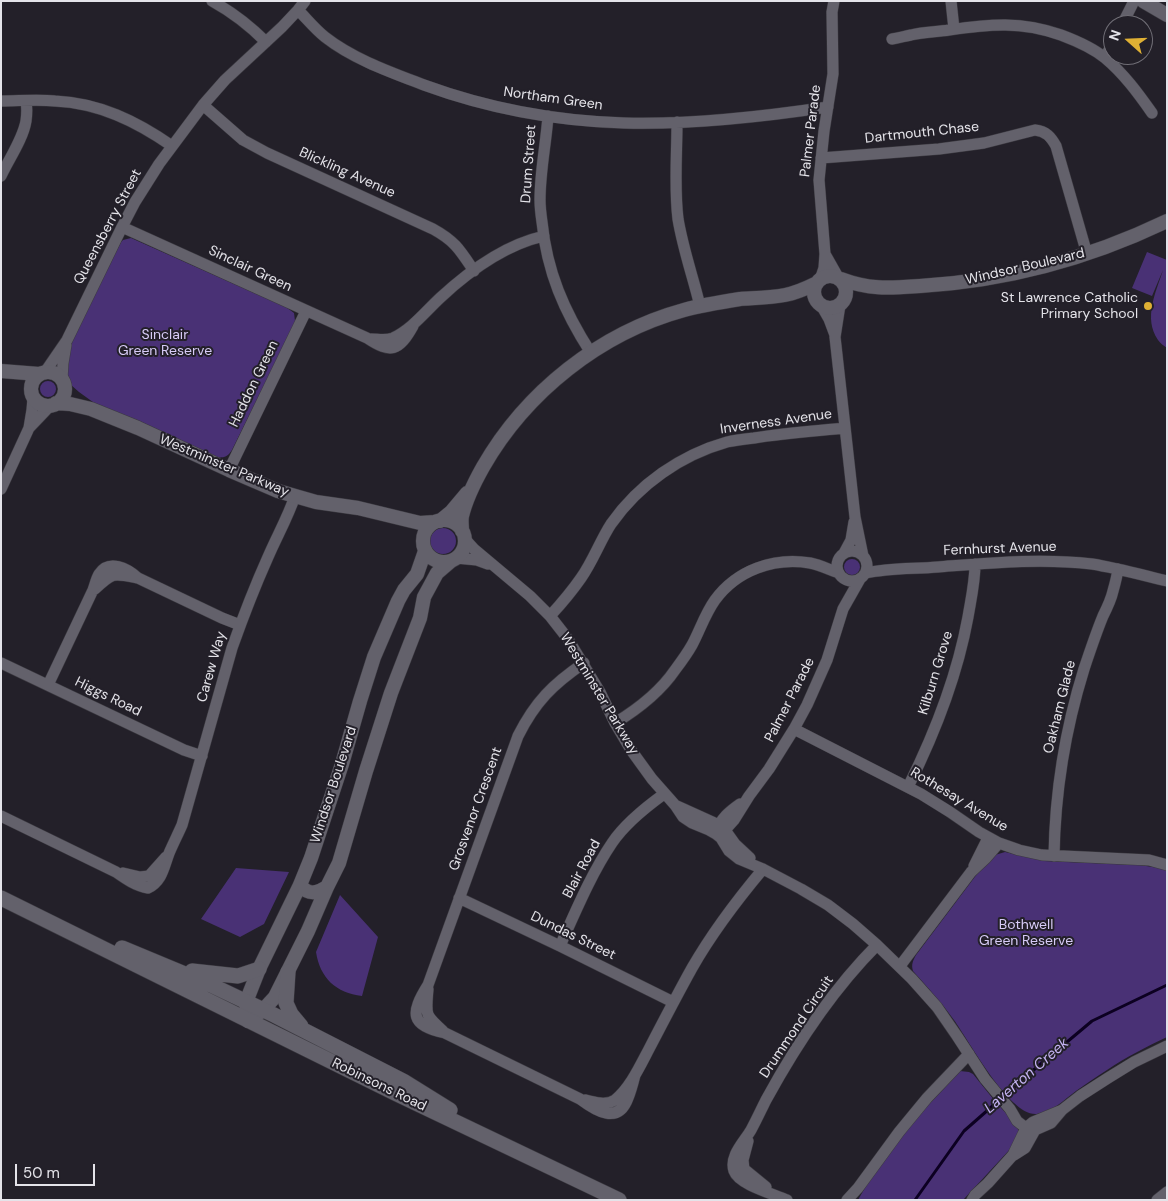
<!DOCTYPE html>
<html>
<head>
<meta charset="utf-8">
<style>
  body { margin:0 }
  #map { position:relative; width:1168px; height:1201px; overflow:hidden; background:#232029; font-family:"DM Sans",sans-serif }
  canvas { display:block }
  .frame { position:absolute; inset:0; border:2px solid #e4e3e9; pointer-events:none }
  .north { position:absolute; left:1103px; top:15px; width:50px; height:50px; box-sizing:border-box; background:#232029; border:1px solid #706e76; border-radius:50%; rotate:290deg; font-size:14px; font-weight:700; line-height:20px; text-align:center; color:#e4e3e9 }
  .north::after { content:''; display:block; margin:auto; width:18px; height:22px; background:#dfb034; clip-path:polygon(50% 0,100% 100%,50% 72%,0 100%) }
  .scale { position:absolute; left:15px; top:1164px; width:80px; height:22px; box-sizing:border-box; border:2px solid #e4e3e9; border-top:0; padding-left:6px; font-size:15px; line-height:18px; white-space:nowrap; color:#e4e3e9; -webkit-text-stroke:4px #232029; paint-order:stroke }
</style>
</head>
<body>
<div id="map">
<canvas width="1168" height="1201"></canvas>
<div class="frame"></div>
<div class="north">N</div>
<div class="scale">50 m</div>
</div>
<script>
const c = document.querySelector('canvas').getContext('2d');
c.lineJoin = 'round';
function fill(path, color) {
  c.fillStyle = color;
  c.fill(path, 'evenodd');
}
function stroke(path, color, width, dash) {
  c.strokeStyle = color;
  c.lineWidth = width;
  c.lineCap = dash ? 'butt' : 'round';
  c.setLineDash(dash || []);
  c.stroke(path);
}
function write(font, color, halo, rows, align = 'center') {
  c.font = font + ' "DM Sans",sans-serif';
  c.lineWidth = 4;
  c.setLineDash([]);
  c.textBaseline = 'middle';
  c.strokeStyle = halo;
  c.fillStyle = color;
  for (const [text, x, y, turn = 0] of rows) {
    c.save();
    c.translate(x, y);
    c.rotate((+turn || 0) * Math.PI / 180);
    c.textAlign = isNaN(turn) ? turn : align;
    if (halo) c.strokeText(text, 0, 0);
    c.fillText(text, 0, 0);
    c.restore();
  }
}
const green = new Path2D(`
  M131,238L286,307L294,313L295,321L294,325L232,450C227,458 222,459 213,456L137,420L106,409L97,405L79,392L71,385L67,377L70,348L73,338L121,242L123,240Z
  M1147,252L1167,260V348C1164,346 1160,343 1158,340C1143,318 1156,292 1163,270L1152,296L1132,288Z
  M40 389a8 8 0 1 1 16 0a8 8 0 1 1-16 0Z
  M430 541a13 13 0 1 1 26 0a13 13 0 1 1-26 0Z
  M844 567a8 8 0 1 1 16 0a8 8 0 1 1-16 0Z
  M1005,852L1045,861L1139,865L1167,869V1037C1146,1047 1126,1057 1107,1070C1096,1077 1086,1084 1076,1091C1064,1100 1052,1112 1037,1114C1010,1117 969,1041 954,1020C942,1003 927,987 913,971C911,964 913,961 916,955L977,874L995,855Z
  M236,868L289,872L264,924L240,937L201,919Z
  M340,895L378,937L362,996C336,993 320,978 316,952Z
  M960,1071L969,1072L973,1074L994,1100L1014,1122L1017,1126L1019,1133L1014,1145L963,1200H858L870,1179L906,1129Z`);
const stream = new Path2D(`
  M915,1200L964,1131L1030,1073L1092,1021L1167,985`);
const minor = new Path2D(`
  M212,1C232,12 250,26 266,42
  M951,1L954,29
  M298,10C307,19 315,29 325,37C353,59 390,72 424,85C487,108 556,121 624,123C692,125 761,117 828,107
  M1122,25L1134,1
  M892,39C899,38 905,36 911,35C923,32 936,32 949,30C990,24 1021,21 1061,35C1077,41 1093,48 1105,58C1124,74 1138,93 1152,113
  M1105,58L1113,42
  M1,101C19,101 37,99 55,101C99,103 136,121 172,146
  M203,105L243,140L267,153L433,229C455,241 460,250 474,271
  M548,116C546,144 540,171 540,200C540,207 541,215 542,222C547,272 564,311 591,353
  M677,122C677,155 674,187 678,219C683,249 693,277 700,306
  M821,158L939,149L984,143L1035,130C1046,131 1051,137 1056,146L1087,254
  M1,176C9,159 23,139 26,121C27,114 27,107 26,101
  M122,227L367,338C391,354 399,351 413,326
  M825,254L838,277
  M820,280L824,268L825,254L819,180L824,131L833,74L832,12L834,1
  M821,305L829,319L835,335
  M840,305L835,337L855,517L863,556
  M371,339C378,339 386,341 393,338C412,329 425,312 440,298C469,271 504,245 544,236
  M45,372L67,340L122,227L135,202L159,164L203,105L225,80L282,27L298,10L305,1
  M62,380L63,363L66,345
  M29,428L50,406
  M229,470L306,311
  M1,489L29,428L32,410L33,398
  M464,538L474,549L530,596L550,616L568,639L600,692L615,723L631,750L652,779L675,805L683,817L692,823L709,830L716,834L721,838L729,851L739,859L763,869L801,889L828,905L853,924L877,945L912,979L937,1007L957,1036L985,1079L1010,1109L1017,1121L1026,1128L1035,1130L1051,1123L1062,1110
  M837 566a15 15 0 1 1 30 0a15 15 0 1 1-30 0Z
  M844,553L851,540L854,522
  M456,558L477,560L488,564
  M866,573C889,568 914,569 938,567C990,563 1040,558 1092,564C1117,568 1142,575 1167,581
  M95,589C113,572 113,573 138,578L222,618L240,625
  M550,616C561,604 572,591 581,578C593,561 600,541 611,524C639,484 681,455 727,442C736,440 745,439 754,438C784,433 815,431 845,428
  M1,663L184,750L202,756
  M584,663C553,684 535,702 518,736L428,985C410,1014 410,1025 445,1033L580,1099C596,1111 618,1125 628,1098C631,1091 633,1083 635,1075
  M48,685L93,590C95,585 96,579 99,574C109,559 127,568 138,578
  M615,723C638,709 660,692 675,670C681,662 687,654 692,645C700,630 705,614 715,600C737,570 774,557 810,563C820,565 830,570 839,573
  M794,729L921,794L950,812L979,832L999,843L1019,850L1042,855L1149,860L1167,865
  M908,787C935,733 957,677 968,617C971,599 975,582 975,564
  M677,806L719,825L725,830L735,844L750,858
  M1,816L116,872C126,879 136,886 148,888C163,881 164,865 170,851C174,842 178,834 182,825L232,648C243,617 255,586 268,557C277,536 288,517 295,496
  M717,831C720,819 730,811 740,804
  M716,834L725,830L734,820L749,796L769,769L794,729L807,705L827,660L843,609L860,579
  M1054,856C1055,793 1065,730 1084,669C1090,651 1096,633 1103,616C1107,608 1111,600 1113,591C1115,584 1117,576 1118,569
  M974,866L988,838
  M123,873L140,877L149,876L166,857
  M459,898L560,946L673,1002
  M560,946C575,913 591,874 612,843C624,825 646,807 664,794
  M900,966L971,872L986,858L999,843
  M428,989C426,1015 424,1014 443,1031
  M585,1100C595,1102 606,1106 615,1100C630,1088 640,1066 649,1049C663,1022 677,995 692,968C712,933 737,900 763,869
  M748,1141L743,1160L744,1169L766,1187
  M1014,1155L1025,1148L1035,1130L1033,1125
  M787,1200C774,1194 739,1185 734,1171C729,1156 744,1142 751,1130C756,1121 761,1110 766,1100C796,1045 833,989 877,945
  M847,1200L858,1188L899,1132L927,1098L969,1054
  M972,1200L975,1195L988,1183L1013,1155L1026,1128L1033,1122L1062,1110L1080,1096L1108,1078L1134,1062L1167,1046
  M1157,1200L1167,1192`);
const tertiary = new Path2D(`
  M1143,1L1167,15
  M814 292a16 16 0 1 1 32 0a16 16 0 1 1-32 0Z
  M841,279C870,290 890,288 920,286C1005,281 1090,258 1167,221
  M1,371L39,374
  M31 389a17 17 0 1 1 34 0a17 17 0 1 1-34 0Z
  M56,403L70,404L91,409L138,428L229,470L278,491L295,496L316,502L358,508L420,523L435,522
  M423 541a21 21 0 1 1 42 0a21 21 0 1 1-42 0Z
  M440,521L451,512L467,493
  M462,531C462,526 461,521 462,516C466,499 474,483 483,467C526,392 600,333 684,310C702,305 721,302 740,299C754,298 770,298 785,295C796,293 807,288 817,283
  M425,551L417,574L404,590L398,601L374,657L360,701L342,764L311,858L300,885L259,969L246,1002L248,1021L263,1010L275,997L308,931L327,887L339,863L366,771L391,693L420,618L424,597L437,573L451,561
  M300,885C308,895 316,894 327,887`);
const secondary = new Path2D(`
  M1,898L397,1094L619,1200
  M122,948L211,985L274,1015L405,1082L450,1110
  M192,971L238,976L259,969
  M288,972L286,1003L291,1014L301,1026`);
const markers = [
  [1148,306,5,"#dfb034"]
];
const streetNames = [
  ["Northam Green",553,99,8],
  ["Palmer Parade",811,131,-83],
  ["Dartmouth Chase",922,133,-6],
  ["Drum Street",529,164,-86],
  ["Blickling Avenue",347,173,24],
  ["Queensberry Street",108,227,-62],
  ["Windsor Boulevard",1025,267,-13],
  ["Sinclair Green",250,269,25],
  ["Haddon Green",254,384,-64],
  ["Inverness Avenue",776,422,-8],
  ["Westminster Parkway",224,466,23],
  ["Fernhurst Avenue",1000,549,-2],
  ["Carew Way",212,667,-74],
  ["Kilburn Grove",936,673,-73],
  ["Westminster Parkway",599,694,59],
  ["Higgs Road",108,697,26],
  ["Palmer Parade",790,700,-63],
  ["Oakham Glade",1060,707,-76],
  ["Windsor Boulevard",334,785,-72],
  ["Rothesay Avenue",959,800,31],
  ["Grosvenor Crescent",476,809,-70],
  ["Blair Road",582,869,-62],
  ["Dundas Street",573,936,26],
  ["Drummond Circuit",797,1027,-56],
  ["Robinsons Road",379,1085,26]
];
const poiNames = [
  ["St Lawrence Catholic",1138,298],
  ["Primary School",1138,314]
];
const parkNames = [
  ["Sinclair",165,335],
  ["Green Reserve",165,351],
  ["Bothwell",1026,925],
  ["Green Reserve",1026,941]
];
const waterNames = [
  ["Laverton Creek",1027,1076,-41]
];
fill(green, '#493175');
stroke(stream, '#0c0021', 3);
stroke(minor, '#3c3a41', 12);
stroke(tertiary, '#3c3a41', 15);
stroke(secondary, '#3c3a41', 16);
stroke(minor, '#63616b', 11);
stroke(tertiary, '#63616b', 14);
stroke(secondary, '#63616b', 15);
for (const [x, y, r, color] of markers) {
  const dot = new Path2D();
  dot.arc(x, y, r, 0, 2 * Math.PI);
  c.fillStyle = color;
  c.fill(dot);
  stroke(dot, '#232029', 2);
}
write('14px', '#e4e3e9', '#232029', streetNames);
write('14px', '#e4e3e9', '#232029', poiNames, 'right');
write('14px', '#d7cbf7', '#232029', parkNames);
write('italic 15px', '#c5b3f3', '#232029', waterNames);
</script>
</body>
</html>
